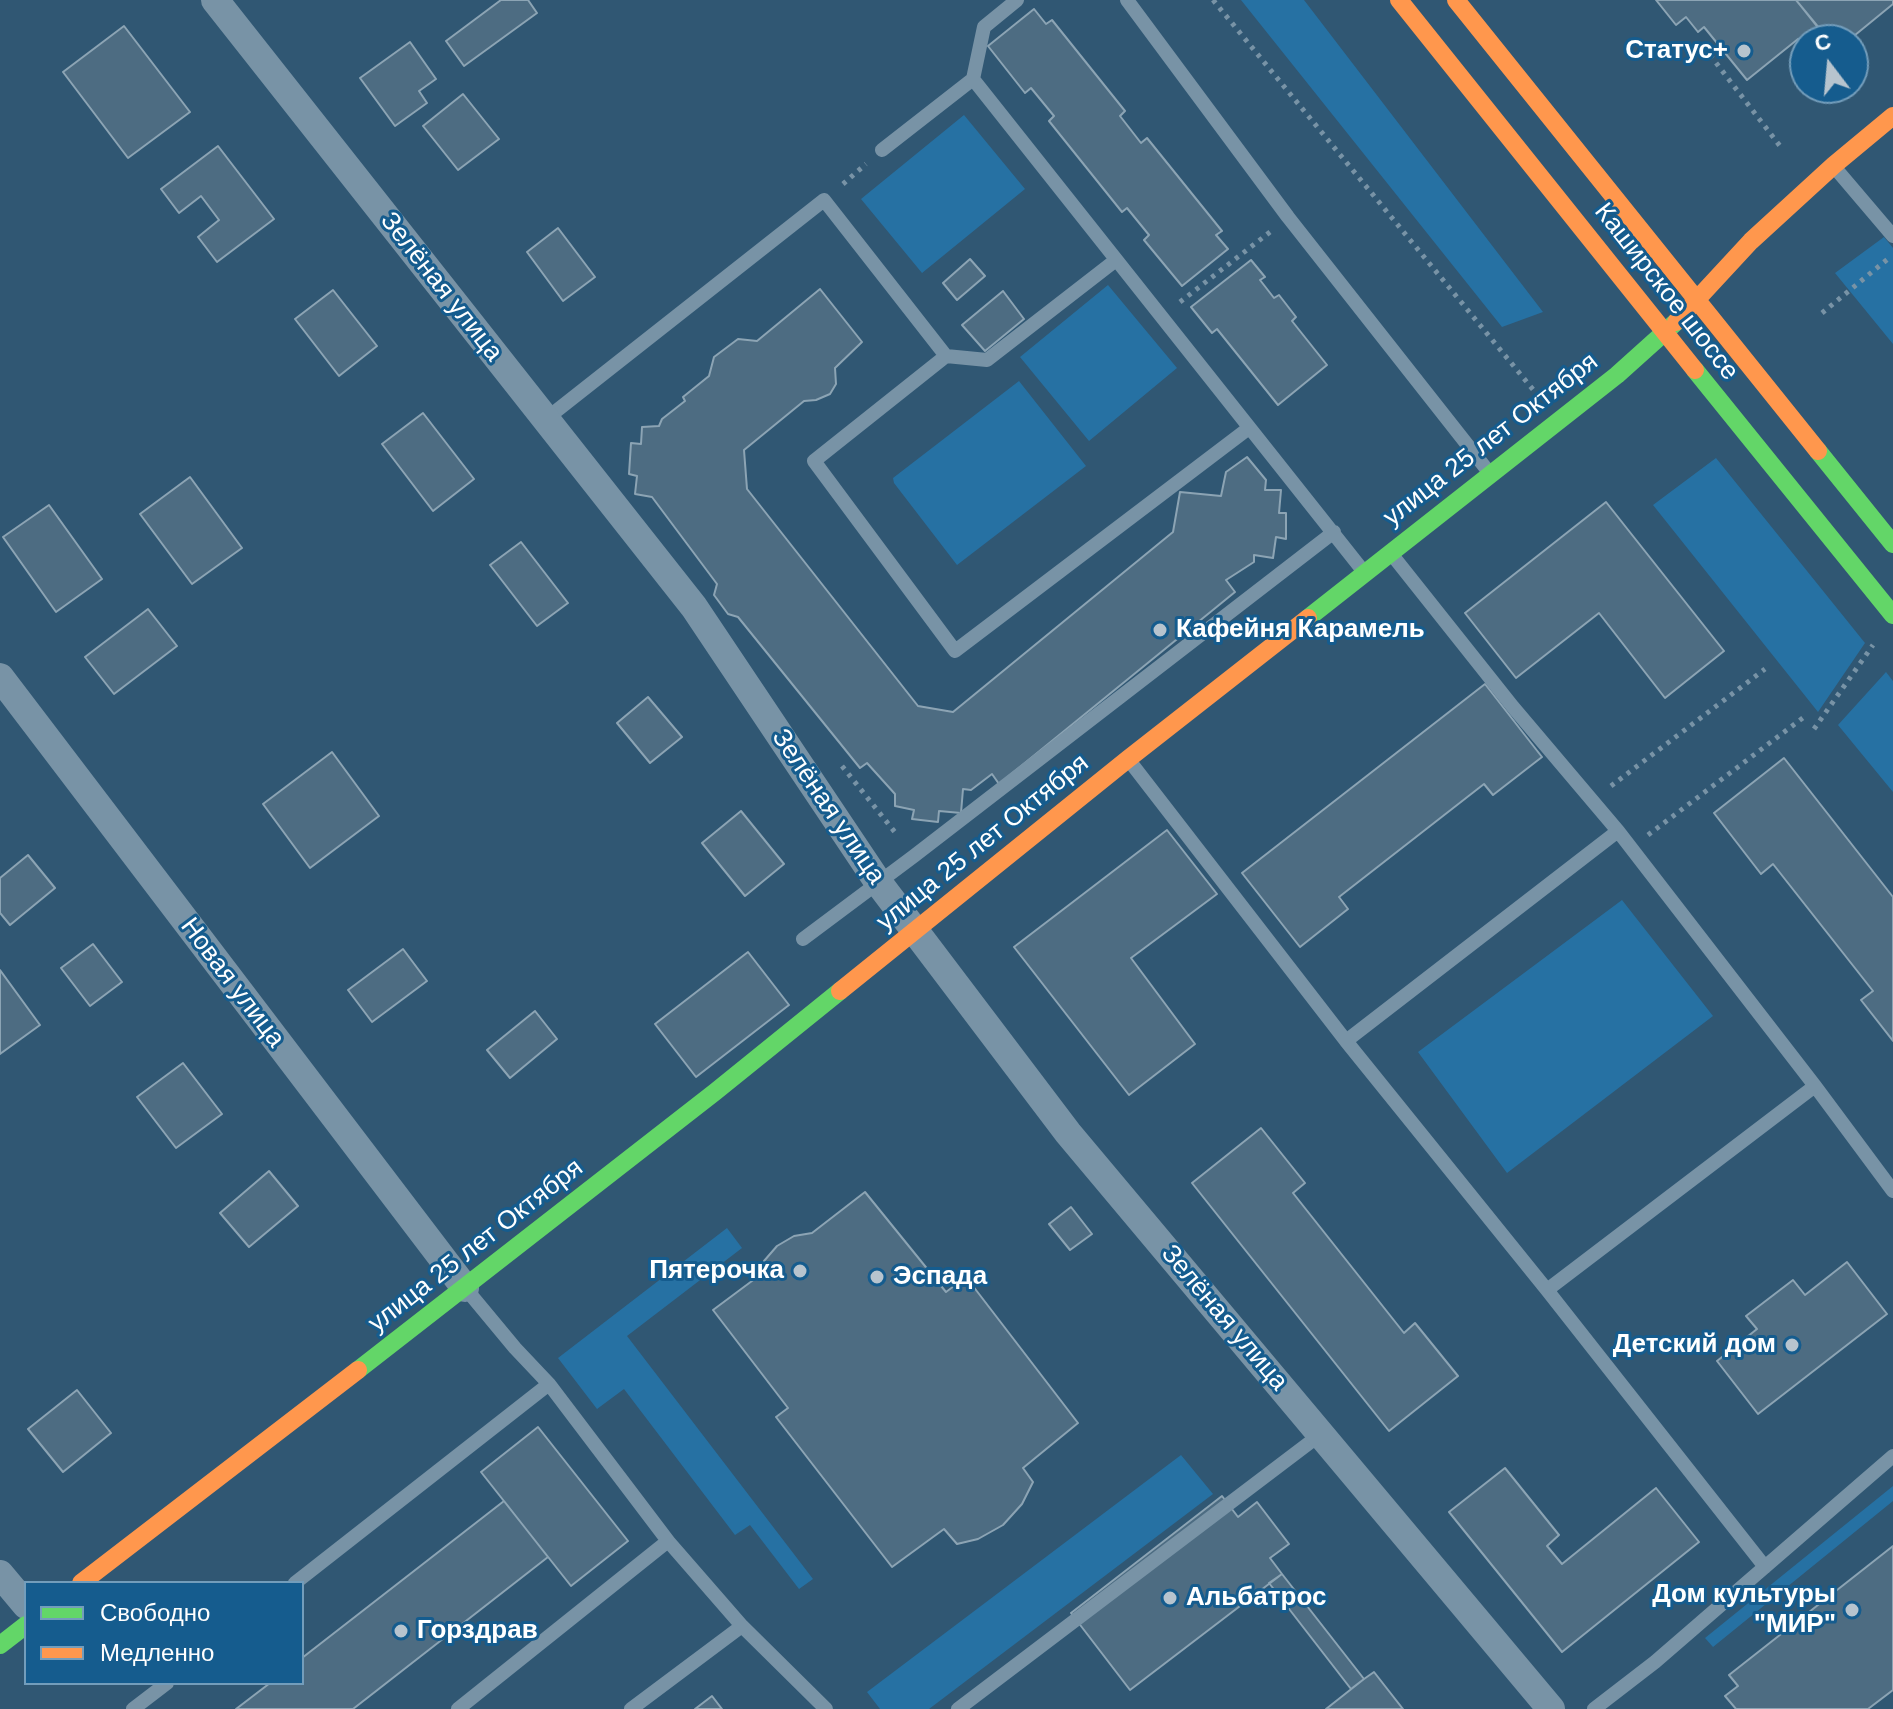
<!DOCTYPE html>
<html>
<head>
<meta charset="utf-8">
<style>
  body { margin:0 }
  #map { position:relative; width:1893px; height:1709px; overflow:hidden; background:#305773; font-family:Helvetica,sans-serif }
  canvas { display:block }
  .legend { position:absolute; left:24px; top:1581px; width:280px; height:104px; box-sizing:border-box; background:#155c8e; border:2px solid #739dbb; margin:0; padding:10px 14px; list-style:none; font-size:24px; color:#fff }
  .legend li { display:flex; align-items:center; gap:16px; height:40px }
  .legend b { width:40px; border:2px solid #739dbb }
  .north { position:absolute; left:1789px; top:24px; width:80px; height:80px; box-sizing:border-box; background:#155c8e; border:2px solid #739dbb; border-radius:50%; rotate:344deg; font-size:22px; font-weight:700; line-height:32px; text-align:center; color:#fff }
  .north::after { content:''; display:block; margin:auto; width:28px; height:36px; background:#b7c4ce; clip-path:polygon(50% 0,100% 100%,50% 72%,0 100%) }
</style>
</head>
<body>
<div id="map">
<canvas width="1893" height="1709"></canvas>
<ul class="legend">
<li><b style="height:10px;background:#63d668"></b>Свободно</li>
<li><b style="height:10px;background:#ff974d"></b>Медленно</li>
</ul>
<div class="north">С</div>
</div>
<script>
const c = document.querySelector('canvas').getContext('2d');
c.lineJoin = 'round';
function fill(path, color) {
  c.fillStyle = color;
  c.fill(path, 'evenodd');
}
function stroke(path, color, width, dash) {
  c.strokeStyle = color;
  c.lineWidth = width;
  c.lineCap = dash ? 'butt' : 'round';
  c.setLineDash(dash || []);
  c.stroke(path);
}
function write(font, color, halo, rows, align = 'center') {
  c.font = font + ' Helvetica,sans-serif';
  c.lineWidth = 6;
  c.setLineDash([]);
  c.textBaseline = 'middle';
  c.strokeStyle = halo;
  c.fillStyle = color;
  for (const [text, x, y, turn = 0] of rows) {
    c.save();
    c.translate(x, y);
    c.rotate((+turn || 0) * Math.PI / 180);
    c.textAlign = isNaN(turn) ? turn : align;
    if (halo) c.strokeText(text, 0, 0);
    c.fillText(text, 0, 0);
    c.restore();
  }
}
const green = new Path2D(`
  M1241,0H1304L1543,312L1502,327Z
  M964,115L1025,189L922,273L861,199Z
  M1884,237L1893,248V344L1835,273Z
  M1108,285L1177,368L1089,441L1020,357Z
  M1019,381L1086,466L957,565L894,483L893,478Z
  M1716,458L1865,643L1818,712L1653,505Z
  M1886,672L1893,681V792L1838,725Z
  M1622,900L1713,1016L1507,1173L1418,1052Z
  M727,1228L742,1248L627,1336L813,1579L799,1589L750,1525L735,1535L624,1389L597,1409L558,1358Z
  M1181,1455L1213,1494L929,1709H880L867,1692Z
  M1893,1486V1501L1713,1647L1705,1638Z`);
const building = new Path2D(`
  M501,0H528L537,13L464,66L446,41Z
  M1656,0H1796L1827,39L1805,40V47L1798,39L1747,80L1704,27L1698,32L1686,17L1676,25Z
  M1796,0H1893V4L1849,40H1829Z
  M1034,9L1046,24L1052,20L1125,111L1120,116L1141,143L1147,138L1222,231L1216,235L1228,249L1182,286L1144,240L1149,235L1127,208L1122,212L1049,121L1054,116L1031,88L1025,93L988,46Z
  M124,26L190,112L128,158L63,72Z
  M410,42L436,79L419,91L427,103L395,126L360,78Z
  M463,94L499,139L458,170L423,126Z
  M218,146L274,219L217,262L198,237L219,220L201,196L179,213L161,189Z
  M558,228L595,277L563,301L527,252Z
  M970,259L985,276L957,300L943,283Z
  M1251,260L1265,277L1260,280L1274,298L1279,295L1296,317L1292,321L1327,365L1278,405L1217,329L1212,333L1191,307Z
  M820,289L862,342L835,368L836,384L830,394L816,400L804,401L744,450L747,489L918,706L953,712L1173,532L1180,492L1221,496L1226,472L1247,457L1266,480L1265,490H1281L1279,513H1286V539L1276,537L1273,558L1254,555V562L1226,580L1235,592L999,784L992,774L971,790L963,789L961,813L939,811L938,822L912,819L914,810L895,806V794L867,763L860,768L738,617L728,614L714,595L717,584L652,497L635,494L637,476L629,474L631,443L641,444L642,427L659,426L662,419L685,401L683,397L709,376L714,357L738,339L757,341Z
  M333,290L377,346L339,376L295,319Z
  M1003,291L1024,319L985,351L962,325Z
  M423,413L474,479L433,511L382,444Z
  M190,477L242,548L192,584L140,514Z
  M1606,502L1724,651L1665,698L1599,613L1516,678L1465,613Z
  M49,505L102,579L56,612L3,537Z
  M521,542L568,603L537,626L490,565Z
  M148,609L177,646L114,694L85,657Z
  M1485,684L1542,757L1493,795L1484,784L1339,897L1348,909L1300,947L1242,873Z
  M648,697L682,737L650,763L617,723Z
  M332,752L379,816L310,868L263,804Z
  M1784,758L1893,897V1041L1861,1000L1873,991L1773,864L1761,874L1714,813Z
  M741,811L784,864L745,896L702,843Z
  M1167,830L1217,894L1131,958L1195,1044L1129,1095L1014,947Z
  M28,855L55,888L10,925L0,913V878Z
  M93,944L122,982L90,1006L61,968Z
  M403,949L427,981L372,1022L348,990Z
  M748,952L789,1005L696,1077L655,1024Z
  M0,970L40,1025L0,1054Z
  M535,1011L557,1039L510,1078L487,1050Z
  M183,1063L222,1114L176,1148L137,1097Z
  M1261,1128L1305,1183L1293,1193L1404,1333L1415,1323L1458,1376L1389,1431L1192,1183Z
  M269,1171L298,1206L249,1247L220,1213Z
  M865,1192L946,1292L966,1277L1078,1423L1023,1468L1033,1482L1022,1504L1003,1525L978,1539L957,1544L944,1529L892,1567L776,1417L788,1408L713,1310L760,1275L764,1261L777,1246L794,1236L812,1233Z
  M1071,1207L1092,1234L1070,1250L1049,1224Z
  M1847,1262L1887,1314L1758,1414L1717,1361L1757,1329L1746,1316L1793,1280L1805,1295Z
  M77,1390L111,1433L63,1472L28,1429Z
  M538,1427L628,1541L571,1586L481,1472Z
  M1505,1468L1559,1535L1547,1546L1562,1564L1656,1488L1699,1542L1562,1652L1449,1512Z
  M1222,1496L1238,1517L1257,1502L1289,1544L1270,1558L1282,1574L1130,1690L1071,1613Z
  M504,1501L548,1557L353,1709H236L270,1683H302V1658Z
  M1893,1546V1690L1868,1709H1736L1725,1696L1738,1686L1729,1675Z
  M1282,1574L1364,1679L1351,1689L1269,1583Z
  M1374,1672L1403,1709H1326L1364,1679Z
  M712,1696L722,1709H695Z`);
const path = new Path2D(`
  M1213,0L1535,392
  M1710,55L1780,146
  M843,184L866,164
  M1180,302L1270,232
  M1822,313L1889,258
  M1814,729L1873,645
  M842,766L898,836
  M1611,786L1765,669
  M1648,835L1804,717`);
const lane = new Path2D(`
  M1127,0L1288,217L1488,471
  M973,79L984,27L1017,0
  M882,150L973,79L1364,572
  M1836,169L1893,236
  M1116,260L987,360L946,356L814,461L955,651L1249,428
  M546,419L824,200L946,356
  M1393,556L1513,707L1618,831
  M1128,759L1346,1041
  M803,939L914,856L1334,532
  M1547,1290L1815,1086
  M668,1541L742,1626L826,1709
  M1765,1567L1547,1290L1346,1041L1618,831L1815,1086L1893,1191
  M295,1583L549,1384
  M133,1709L167,1683
  M458,1709L668,1541L549,1384L515,1348L466,1289
  M631,1709L742,1626
  M958,1709L1321,1434
  M1594,1709L1655,1662L1893,1456`);
const street = new Path2D(`
  M215,0L694,607L878,882L1068,1133L1551,1709
  M0,677L465,1288
  M0,1574L26,1605`);
const fast = new Path2D(`
  M1695,370L1893,615
  M1818,451L1893,544
  M1308,618L1617,375L1676,322
  M358,1370L715,1092L840,991
  M0,1645L26,1625`);
const slow = new Path2D(`
  M1399,0L1695,370
  M1456,0L1818,451
  M1676,322L1751,241L1834,165L1893,116
  M840,991L1128,759L1308,618
  M81,1583L358,1370`);
const markers = [
  [1744,51,8,"#b7c4ce"],
  [1160,630,8,"#b7c4ce"],
  [800,1271,8,"#b7c4ce"],
  [877,1277,8,"#b7c4ce"],
  [1792,1345,8,"#b7c4ce"],
  [1170,1598,8,"#b7c4ce"],
  [1852,1610,8,"#b7c4ce"],
  [401,1631,8,"#b7c4ce"]
];
const poiNames = [
  ["Статус+",1728,51],
  ["Кафейня Карамель",1176,630,"left"],
  ["Пятерочка",784,1271],
  ["Эспада",893,1277,"left"],
  ["Детский дом",1776,1345],
  ["Дом культуры",1836,1595],
  ["\"МИР\"",1836,1625],
  ["Альбатрос",1186,1598,"left"],
  ["Горздрав",417,1631,"left"]
];
const streetNames = [
  ["Зелёная улица",441,287,52],
  ["Каширское шоссе",1666,292,52],
  ["улица 25 лет Октября",1491,440,-38],
  ["Зелёная улица",828,807,56],
  ["улица 25 лет Октября",983,843,-39],
  ["Новая улица",232,983,53],
  ["улица 25 лет Октября",476,1246,-38],
  ["Зелёная улица",1224,1318,50]
];
fill(green, '#2671a3');
fill(building, '#4d6c82');
stroke(building, '#8ca4b4', 2);
stroke(path, '#7893a6', 5, [4, 6]);
stroke(lane, '#7893a6', 14);
stroke(street, '#7893a6', 28);
stroke(fast, '#63d668', 18);
stroke(slow, '#ff974d', 18);
for (const [x, y, r, color] of markers) {
  const dot = new Path2D();
  dot.arc(x, y, r, 0, 2 * Math.PI);
  c.fillStyle = color;
  c.fill(dot);
  stroke(dot, '#155c8e', 3);
}
write('bold 26px', '#fff', '#155c8e', poiNames, 'right');
write('26px', '#fff', '#155c8e', streetNames);
</script>
</body>
</html>
